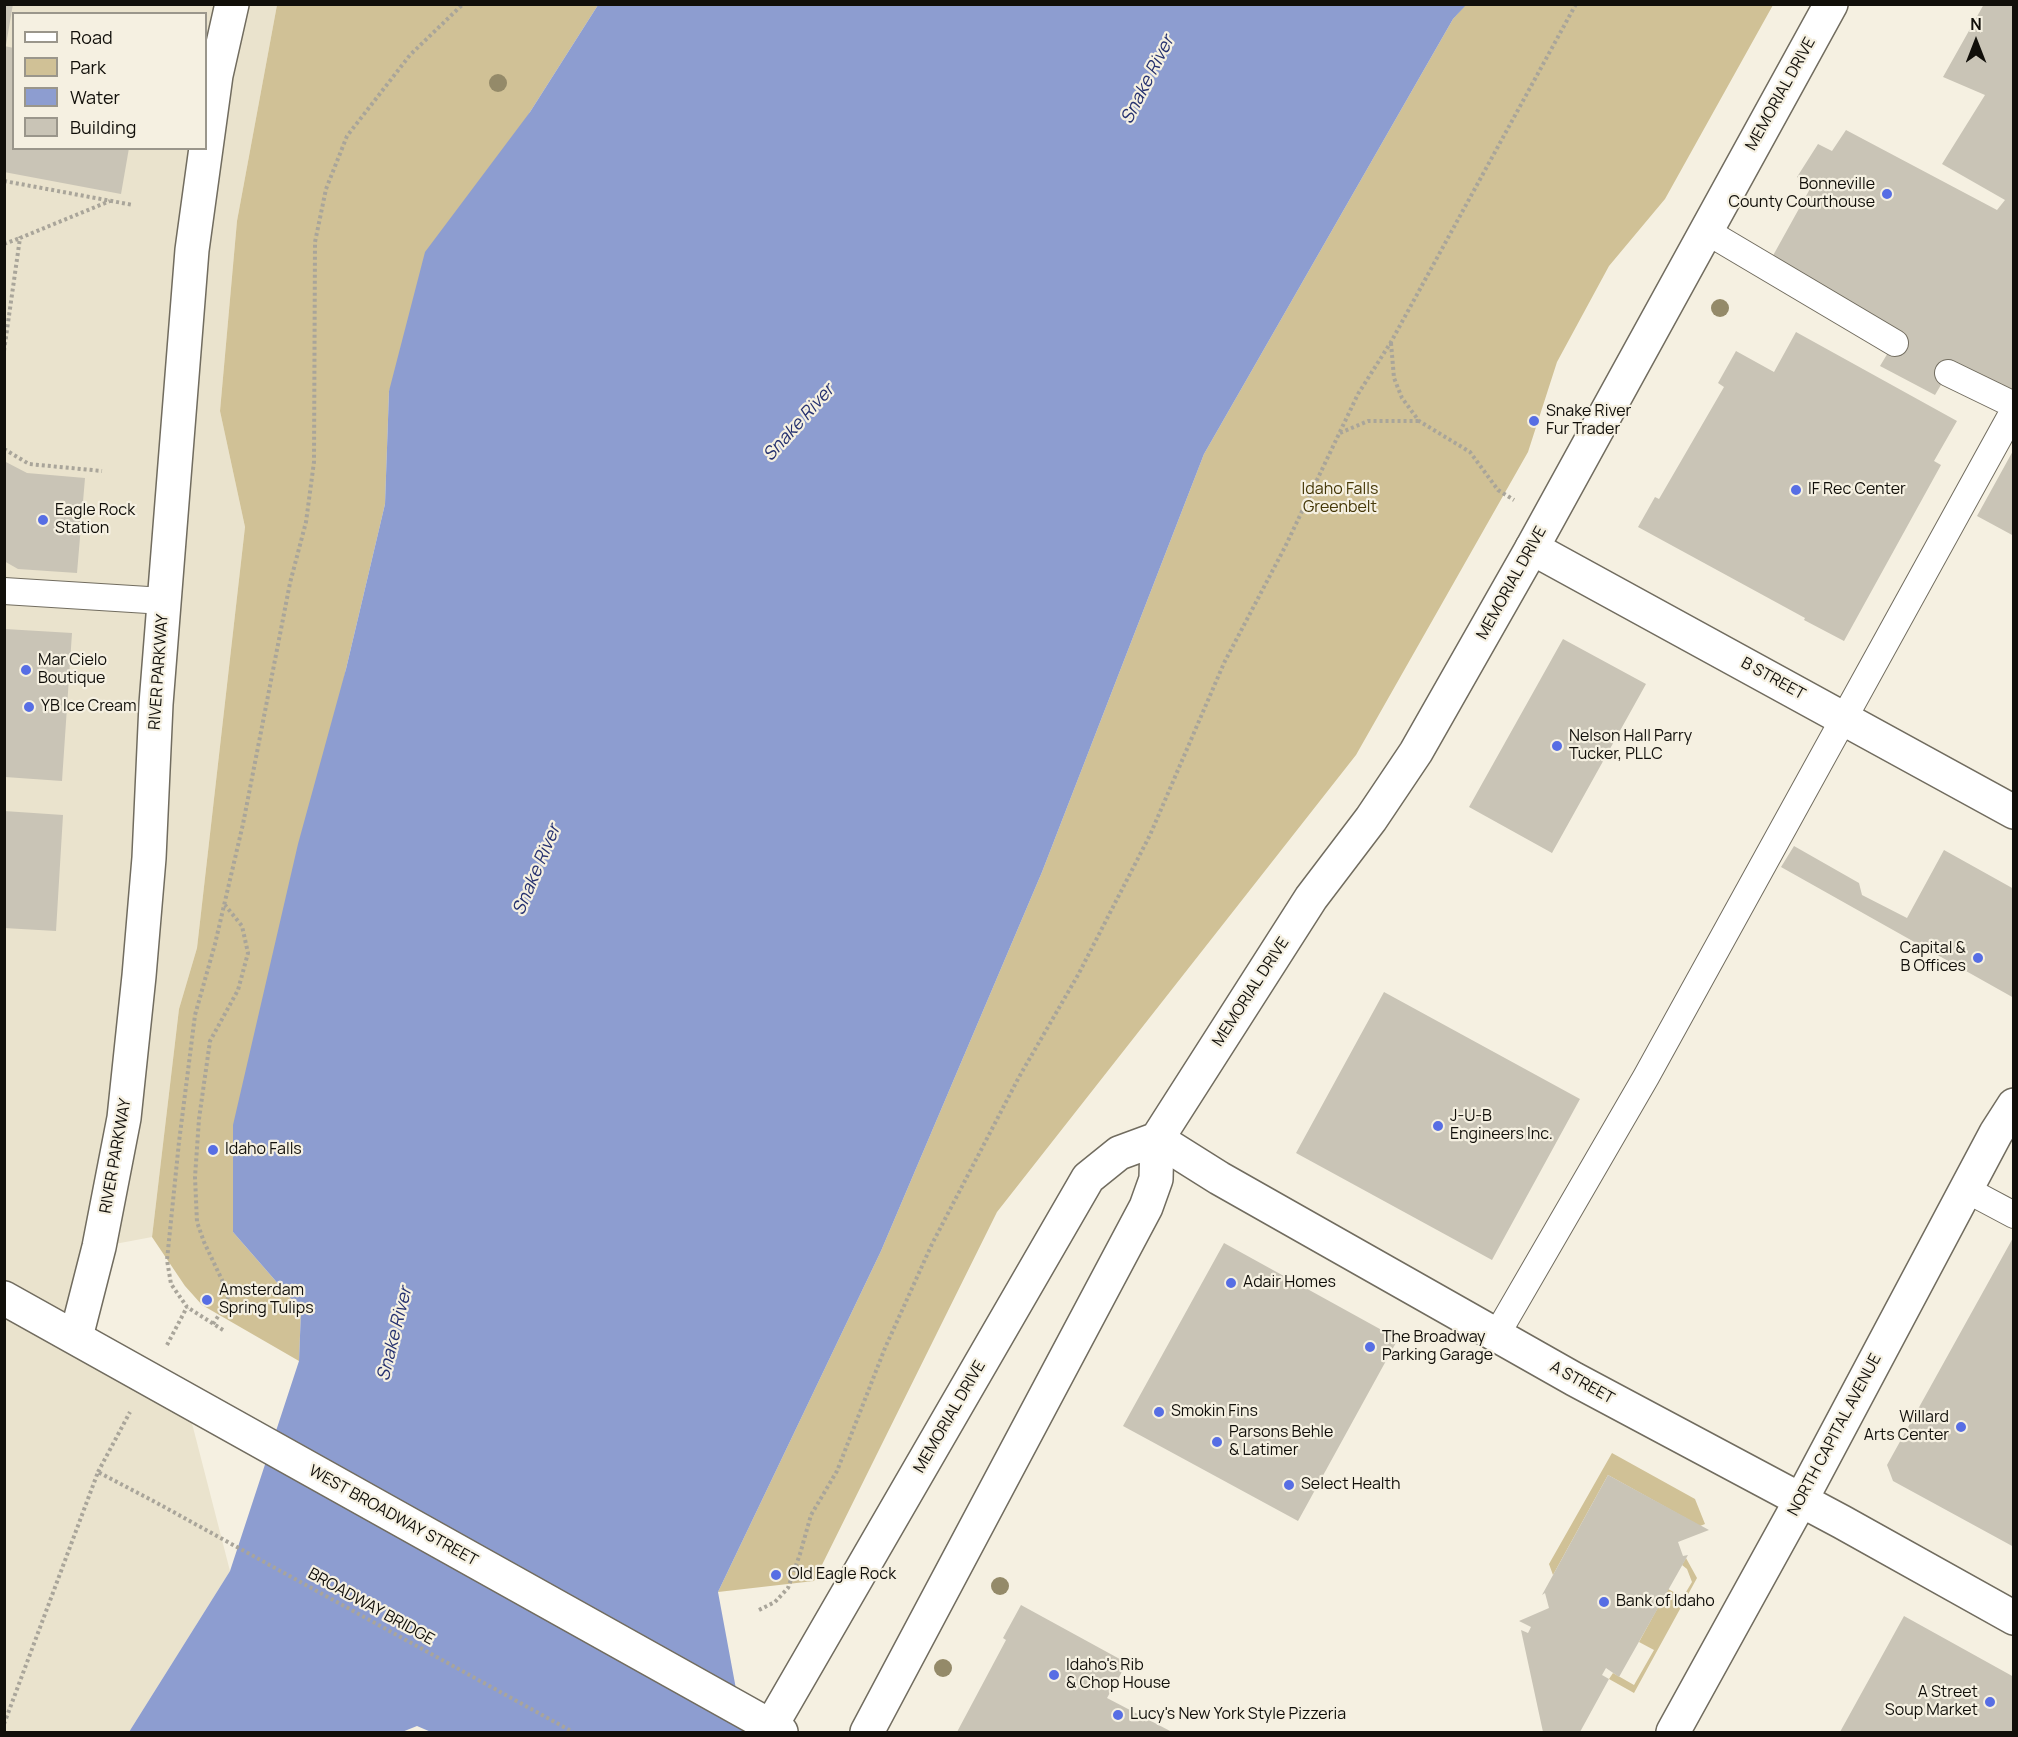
<!DOCTYPE html>
<html>
<head>
<meta charset="utf-8">
<style>
  body { margin:0 }
  #map { position:relative; width:2018px; height:1737px; overflow:hidden; background:#f5f0e1; font-family:Manrope,sans-serif }
  canvas { display:block }
  .frame { position:absolute; inset:0; border:6px solid #110f0a; pointer-events:none }
  .legend { position:absolute; left:12px; top:12px; width:195px; height:138px; box-sizing:border-box; background:#f5f0e1; border:2px solid #9a968b; margin:0; padding:8px 10px; list-style:none; font-size:18px; color:#110f0a }
  .legend li { display:flex; align-items:center; gap:12px; height:30px }
  .legend b { width:30px; border:2px solid #9a968b }
  .north { position:absolute; left:1946px; top:12px; width:60px; height:60px; -webkit-text-stroke:4px #f5f0e1; paint-order:stroke; rotate:0deg; font-size:16px; font-weight:700; line-height:24px; text-align:center; color:#110f0a }
  .north::after { content:''; display:block; margin:auto; width:21px; height:27px; background:#110f0a; clip-path:polygon(50% 0,100% 100%,50% 72%,0 100%) }
</style>
</head>
<body>
<div id="map">
<canvas width="2018" height="1737"></canvas>
<div class="frame"></div>
<ul class="legend">
<li><b style="height:8px;background:#fff"></b>Road</li>
<li><b style="height:16px;background:#d0c196"></b>Park</li>
<li><b style="height:16px;background:#8d9dd0"></b>Water</li>
<li><b style="height:16px;background:#c9c4b6"></b>Building</li>
</ul>
<div class="north">N</div>
</div>
<script>
const c = document.querySelector('canvas').getContext('2d');
c.lineJoin = 'round';
function fill(path, color) {
  c.fillStyle = color;
  c.fill(path, 'evenodd');
}
function stroke(path, color, width, dash) {
  c.strokeStyle = color;
  c.lineWidth = width;
  c.lineCap = dash ? 'butt' : 'round';
  c.setLineDash(dash || []);
  c.stroke(path);
}
function write(font, color, halo, rows, align = 'center') {
  c.font = font + ' Manrope,sans-serif';
  c.lineWidth = 4.5;
  c.setLineDash([]);
  c.textBaseline = 'middle';
  c.strokeStyle = halo;
  c.fillStyle = color;
  for (const [text, x, y, turn = 0] of rows) {
    c.save();
    c.translate(x, y);
    c.rotate((+turn || 0) * Math.PI / 180);
    c.textAlign = isNaN(turn) ? turn : align;
    if (halo) c.strokeText(text, 0, 0);
    c.fillText(text, 0, 0);
    c.restore();
  }
}
const built = new Path2D(`
  M5,5H277L237,221L220,411L245,527L197,948L179,1009L152,1237L99,1247L76,1337L186,1400L230,1571L129,1732H5ZM14,14H206V148H14Z`);
const green = new Path2D(`
  M1466,4L1773,5L1665,199L1609,266L1557,362L1528,452L1356,755L997,1212L814,1581L718,1592L881,1251L1042,872L1204,454L1453,19Z
  M277,5H598L530,112L389,391L385,504L346,669L233,1232L301,1310L299,1361L202,1305L185,1286L152,1237L179,1009L197,948L245,527L220,411L237,221Z
  M1612,1453L1695,1499L1705,1524L1700,1526L1608,1475L1553,1575L1549,1564Z
  M1686,1558L1697,1578L1634,1693L1609,1679L1613,1673L1634,1685L1654,1650L1639,1642L1668,1589L1683,1597L1692,1582L1687,1569L1682,1565Z`);
const water = new Path2D(`
  M598,5H1466L1453,19L1204,454L1042,872L881,1251L718,1592L744,1732H431L417,1726L402,1732H129L230,1571L299,1361L301,1310L233,1232V1125L298,844L346,669L385,504L389,391L425,252L530,112Z`);
const building = new Path2D(`
  M4,4H13L6,45H4Z
  M1984,4H2014V395L1948,373L1935,395L1880,366L1901,331L1770,261L1811,187L1797,177L1818,144L1832,151L1846,130L1997,210L2005,200L1942,164L1985,95L1943,77Z
  M4,46L14,48V148H129L121,194L4,172Z
  M1796,332L1957,421L1934,461L1941,465L1844,641L1804,620L1805,618L1638,527L1655,497L1659,499L1724,387L1718,383L1736,351L1774,372Z
  M2014,449V536L1977,516Z
  M4,461L27,473L85,478L77,573L18,569L4,561Z
  M5,629L72,633L62,781L5,777Z
  M1563,639L1646,684L1552,853L1469,807Z
  M4,811L63,815L56,931L4,928Z
  M1794,846L1859,883L1862,895L1907,918L1944,850L2014,889V998L1781,867Z
  M1384,992L1580,1099L1492,1260L1296,1153Z
  M2014,1236V1547L1893,1481L1887,1465Z
  M1224,1243L1398,1339L1298,1521L1123,1426Z
  M1608,1475L1709,1530L1678,1542L1683,1556L1688,1555L1619,1677L1606,1668L1602,1675L1609,1679L1580,1732H1543L1521,1630L1528,1633L1531,1627L1519,1621L1549,1608L1545,1593L1542,1595Z
  M1021,1605L1127,1663L1107,1698L1172,1732H957L1006,1640L1003,1638Z
  M1904,1616L2014,1677V1732H1840Z`);
const path = new Path2D(`
  M4,181L133,205
  M4,244L20,238
  M1391,343L1394,378L1402,398L1419,421L1470,452L1498,490L1514,500
  M4,351L20,238L110,201
  M1340,433L1368,421H1419
  M4,449L29,464L102,471
  M213,1324L229,1300L222,1280L204,1242L197,1222L195,1177L199,1119L210,1041L238,990L248,953L242,926L225,905
  M223,1330L187,1307L171,1284L167,1260L179,1142L195,1015L215,944L243,824L290,583L306,522L314,462L315,242L326,189L347,136L410,55L463,4
  M167,1345L187,1307
  M98,1472L130,1412
  M759,1610L775,1602L788,1588L800,1554L811,1515L837,1471L885,1348L932,1244L1019,1077L1078,975L1150,835L1224,663L1285,547L1358,394L1391,342L1576,4
  M4,1724L98,1472L157,1503L573,1732`);
const lane = new Path2D(`
  M1706,231L1895,343
  M1948,373L2014,405
  M4,591L164,601
  M1967,1190L2014,1215
  M1497,1334L1646,1077L2014,410`);
const street = new Path2D(`
  M1532,548L2014,812
  M1157,1139L1219,1178L1574,1379L1842,1522L2014,1618
  M76,1337L99,1247L124,1118L139,976L149,858L156,704L192,250L216,75L232,4
  M1673,1732L1801,1500L1996,1133L2014,1105`);
const secondary = new Path2D(`
  M771,1726L1088,1178L1119,1153L1157,1139
  M867,1732L1146,1207L1156,1179L1157,1139L1311,898L1371,819L1416,752L1532,548L1831,4`);
const primary = new Path2D(`
  M4,1298L781,1732`);
const trees = [
  [498,83],
  [1720,308],
  [1000,1586],
  [943,1668]
];
const markers = [
  [1887,194,6,"#576ee4"],
  [1534,421,6,"#576ee4"],
  [1796,490,6,"#576ee4"],
  [43,520,6,"#576ee4"],
  [26,670,6,"#576ee4"],
  [29,707,6,"#576ee4"],
  [1557,746,6,"#576ee4"],
  [1978,958,6,"#576ee4"],
  [1438,1126,6,"#576ee4"],
  [213,1150,6,"#576ee4"],
  [1231,1283,6,"#576ee4"],
  [207,1300,6,"#576ee4"],
  [1370,1347,6,"#576ee4"],
  [1159,1412,6,"#576ee4"],
  [1961,1427,6,"#576ee4"],
  [1217,1442,6,"#576ee4"],
  [1289,1485,6,"#576ee4"],
  [776,1575,6,"#576ee4"],
  [1604,1602,6,"#576ee4"],
  [1054,1675,6,"#576ee4"],
  [1990,1702,6,"#576ee4"],
  [1118,1715,6,"#576ee4"]
];
const streetNames = [
  ["MEMORIAL DRIVE",1781,94,-61],
  ["MEMORIAL DRIVE",1512,583,-61],
  ["RIVER PARKWAY",159,672,-86],
  ["B STREET",1773,679,29],
  ["MEMORIAL DRIVE",1251,992,-57],
  ["RIVER PARKWAY",116,1156,-80],
  ["A STREET",1582,1383,29],
  ["MEMORIAL DRIVE",950,1417,-60],
  ["NORTH CAPITAL AVENUE",1835,1435,-62],
  ["WEST BROADWAY STREET",393,1516,29],
  ["BROADWAY BRIDGE",371,1607,29]
];
const poiNames = [
  ["Bonneville",1875,185,"right"],
  ["County Courthouse",1875,203,"right"],
  ["Snake River",1546,412],
  ["Fur Trader",1546,430],
  ["IF Rec Center",1808,490],
  ["Eagle Rock",55,511],
  ["Station",55,529],
  ["Mar Cielo",38,661],
  ["Boutique",38,679],
  ["YB Ice Cream",41,707],
  ["Nelson Hall Parry",1569,737],
  ["Tucker, PLLC",1569,755],
  ["Capital &",1966,949,"right"],
  ["B Offices",1966,967,"right"],
  ["J-U-B",1450,1117],
  ["Engineers Inc.",1450,1135],
  ["Idaho Falls",225,1150],
  ["Adair Homes",1243,1283],
  ["Amsterdam",219,1291],
  ["Spring Tulips",219,1309],
  ["The Broadway",1382,1338],
  ["Parking Garage",1382,1356],
  ["Smokin Fins",1171,1412],
  ["Willard",1949,1418,"right"],
  ["Arts Center",1949,1436,"right"],
  ["Parsons Behle",1229,1433],
  ["& Latimer",1229,1451],
  ["Select Health",1301,1485],
  ["Old Eagle Rock",788,1575],
  ["Bank of Idaho",1616,1602],
  ["Idaho's Rib",1066,1666],
  ["& Chop House",1066,1684],
  ["A Street",1978,1693,"right"],
  ["Soup Market",1978,1711,"right"],
  ["Lucy's New York Style Pizzeria",1130,1715]
];
const parkNames = [
  ["Idaho Falls",1340,490],
  ["Greenbelt",1340,508]
];
const waterNames = [
  ["Snake River",1148,80,-63],
  ["Snake River",799,423,-48],
  ["Snake River",537,870,-67],
  ["Snake River",395,1334,-76]
];
fill(built, '#eae3cd');
fill(green, '#d0c196');
fill(water, '#8d9dd0');
fill(building, '#c9c4b6');
stroke(lane, '#716c5f', 28);
stroke(street, '#716c5f', 36);
stroke(secondary, '#716c5f', 36);
stroke(primary, '#716c5f', 36);
stroke(path, '#a9a59a', 4, [3, 3]);
stroke(lane, '#fff', 26);
stroke(street, '#fff', 33);
stroke(secondary, '#fff', 33);
stroke(primary, '#fff', 33);
c.fillStyle = '#948a69';
for (const [x, y] of trees) {
  c.beginPath();
  c.arc(x, y, 9, 0, 2 * Math.PI);
  c.fill();
}
for (const [x, y, r, color] of markers) {
  const dot = new Path2D();
  dot.arc(x, y, r, 0, 2 * Math.PI);
  c.fillStyle = color;
  c.fill(dot);
  stroke(dot, '#f5f0e1', 2);
}
write('16px', '#110f0a', '#f5f0e1', streetNames);
write('16px', '#110f0a', '#f5f0e1', poiNames, 'left');
write('16px', '#443606', '#f5f0e1', parkNames);
write('italic 18px', '#25316f', '#f5f0e1', waterNames);
</script>
</body>
</html>
